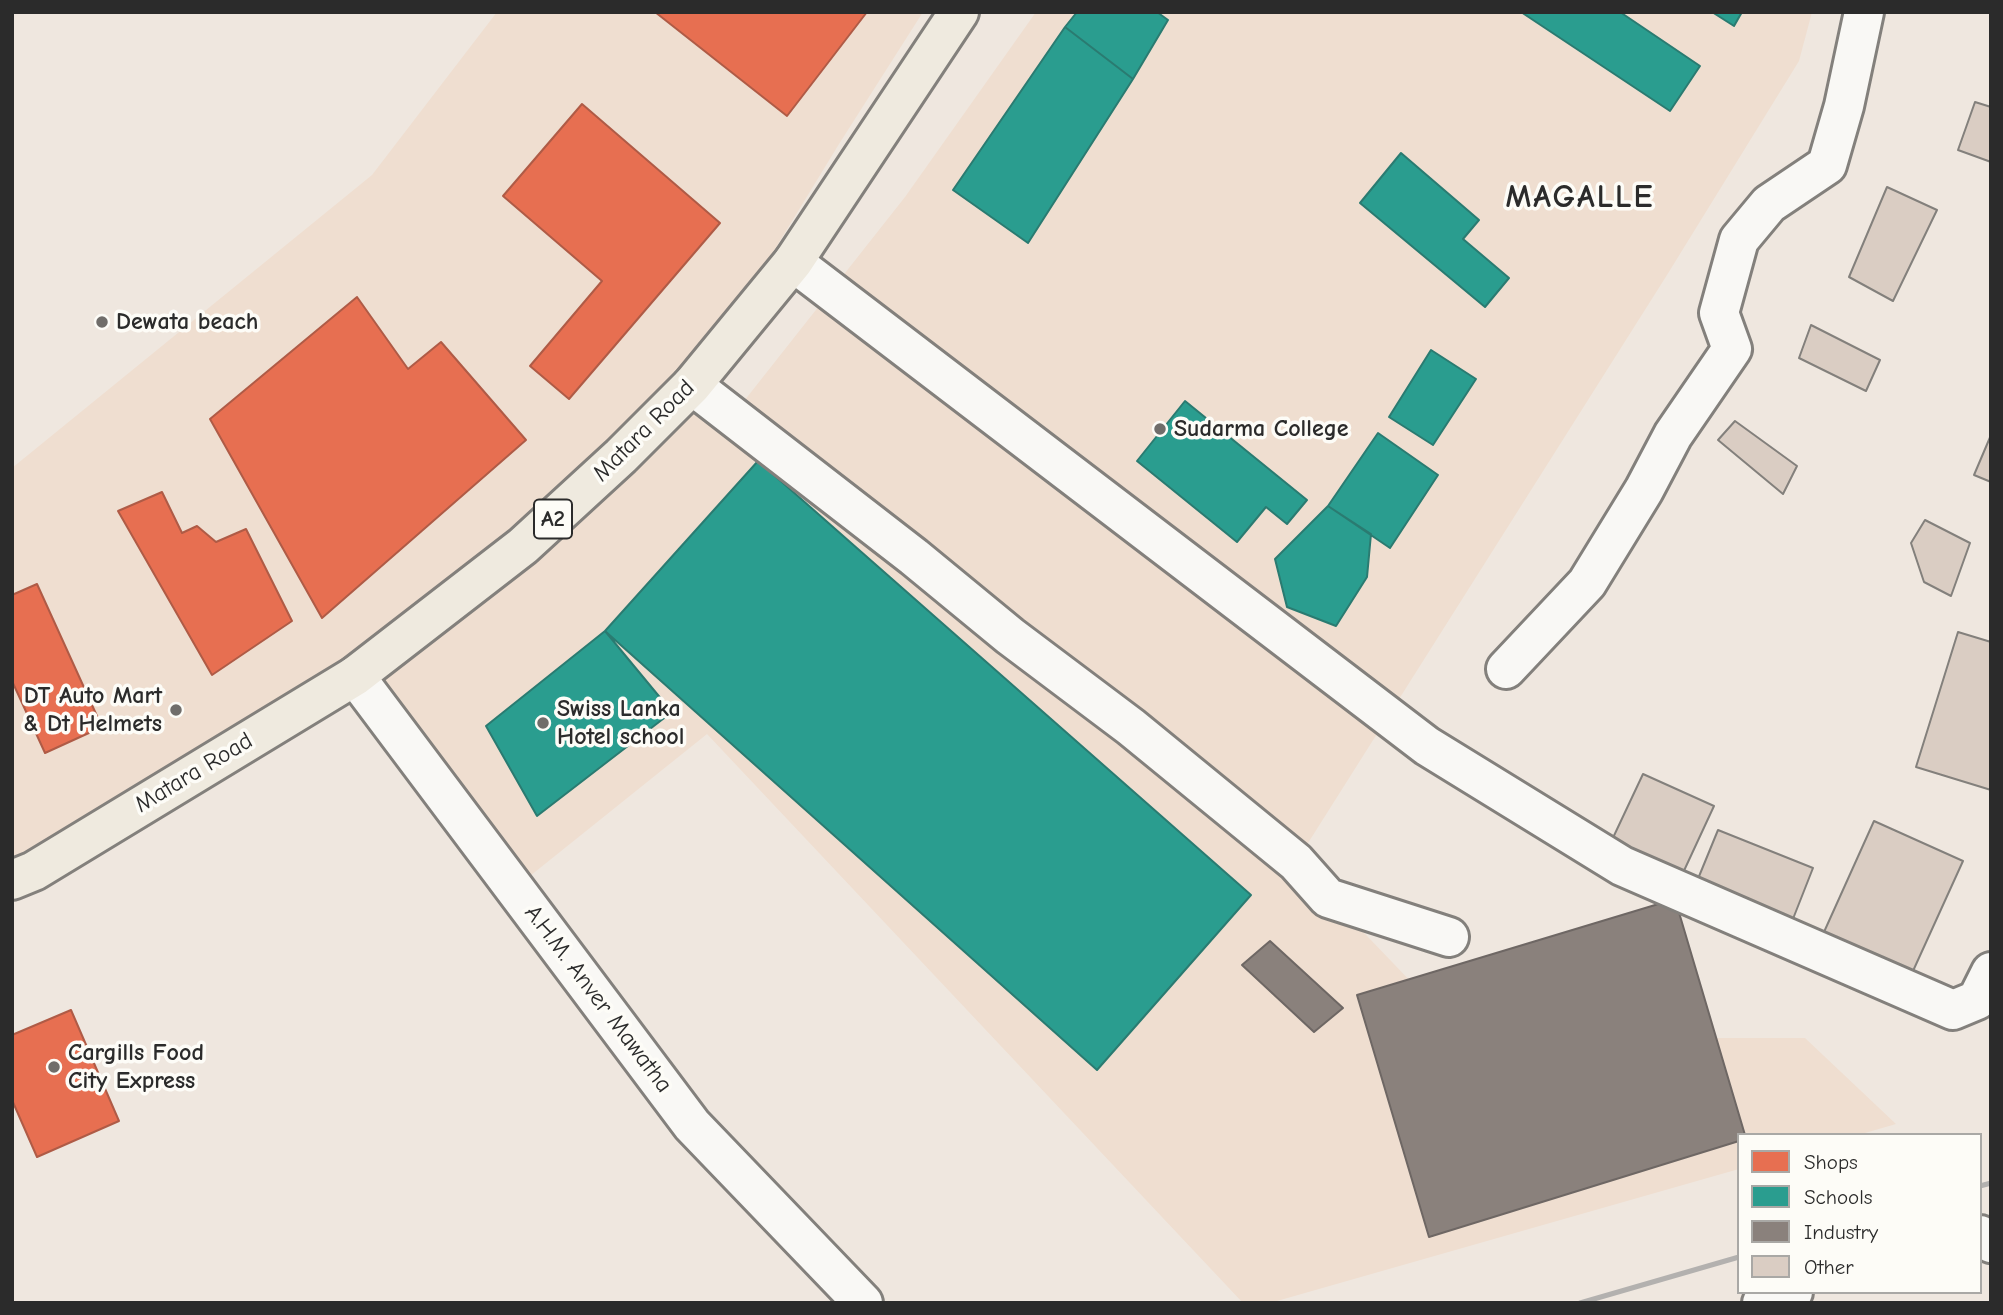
<!DOCTYPE html>
<html>
<head>
<meta charset="utf-8">
<style>
  body { margin:0 }
  #map { position:relative; width:2003px; height:1315px; overflow:hidden; background:#efe7df; font-family:"Comic Neue",sans-serif }
  canvas { display:block }
  .frame { position:absolute; inset:0; border:14px solid #2b2b2b; pointer-events:none }
  .legend { position:absolute; left:1737px; top:1133px; width:245px; height:161px; box-sizing:border-box; background:#fdfcf7; border:2px solid #a9a8a5; margin:0; padding:9px 12px; list-style:none; font-size:21px; color:#2b2b2b }
  .legend li { display:flex; align-items:center; gap:14px; height:35px }
  .legend b { width:35px; border:2px solid #a9a8a5 }
</style>
</head>
<body>
<div id="map">
<canvas width="2003" height="1315"></canvas>
<div class="frame"></div>
<ul class="legend">
<li><b style="height:19px;background:#e76f51"></b>Shops</li>
<li><b style="height:19px;background:#2a9d8f"></b>Schools</li>
<li><b style="height:19px;background:#8a817c"></b>Industry</li>
<li><b style="height:19px;background:#dacdc3"></b>Other</li>
</ul>
</div>
<script>
const c = document.querySelector('canvas').getContext('2d');
c.lineJoin = 'round';
function fill(path, color) {
  c.fillStyle = color;
  c.fill(path, 'evenodd');
}
function stroke(path, color, width, dash) {
  c.strokeStyle = color;
  c.lineWidth = width;
  c.lineCap = dash ? 'butt' : 'round';
  c.setLineDash(dash || []);
  c.stroke(path);
}
function write(font, color, halo, rows, align = 'center') {
  c.font = font + ' "Comic Neue",sans-serif';
  c.lineWidth = 7;
  c.setLineDash([]);
  c.textBaseline = 'middle';
  c.strokeStyle = halo;
  c.fillStyle = color;
  for (const [text, x, y, turn = 0] of rows) {
    c.save();
    c.translate(x, y);
    c.rotate((+turn || 0) * Math.PI / 180);
    c.textAlign = isNaN(turn) ? turn : align;
    if (halo) c.strokeText(text, 0, 0);
    c.fillText(text, 0, 0);
    c.restore();
  }
}
const built = new Path2D(`
  M497,12H923L839,144L692,385L733,415L905,197L1036,12H1812L1799,61L1667,275L1296,862L1465,1038H1805L1896,1124L1858,1135H1739V1169L1270,1303H1243L707,734L515,888L355,676L12,880V468L372,175Z`);
const shops = new Path2D(`
  M655,12H867L787,116Z
  M582,104L720,223L569,399L530,366L602,281L503,196Z
  M357,297L408,369L441,342L526,440L322,618L210,419Z
  M162,492L182,533L197,526L216,542L246,529L292,621L212,675L118,511Z
  M37,584L102,727L45,753L12,681V595Z
  M71,1010L119,1121L37,1157L12,1100V1035Z`);
const schools = new Path2D(`
  M1077,12H1157L1168,20L1133,79L1065,27Z
  M1521,12H1620L1700,66L1670,111Z
  M1712,12H1742L1734,26Z
  M1065,27L1133,79L1028,243L953,190Z
  M1401,153L1479,220L1463,239L1509,278L1485,307L1360,203Z
  M1431,350L1476,379L1433,445L1389,417Z
  M1185,401L1307,500L1287,524L1266,507L1237,542L1137,461Z
  M1378,433L1438,475L1390,548L1328,506Z
  M758,461L1251,895L1097,1070L605,631Z
  M1328,506L1371,534L1367,577L1336,626L1287,607L1275,559Z
  M605,631L672,712L537,816L486,726Z`);
const industry = new Path2D(`
  M1675,899L1745,1135H1739V1141L1429,1237L1357,995Z
  M1270,941L1343,1008L1314,1032L1242,965Z`);
const building = new Path2D(`
  M1975,102L1991,107V162L1958,150Z
  M1887,187L1937,210L1893,301L1849,277Z
  M1811,325L1880,360L1866,391L1799,358Z
  M1735,421L1797,466L1783,494L1718,440Z
  M1991,435V482L1974,475Z
  M1925,520L1970,543L1951,596L1924,582L1911,543Z
  M1958,632L1991,642V790L1916,767Z
  M1643,774L1714,806L1682,875L1611,842Z
  M1874,821L1963,861L1913,971L1824,932Z
  M1718,830L1813,868L1789,929L1693,891Z`);
const minor = new Path2D(`
  M793,262L1427,746L1622,866L1953,1010L1977,1000L1991,972
  M692,385L914,557L1010,636L1131,727L1296,862L1328,898L1449,937
  M1506,669L1587,583L1644,490L1673,435L1732,349L1719,313L1739,240L1769,204L1827,165L1844,106L1864,12
  M355,676L692,1125L863,1303
  M1980,1235L1991,1243
  M1762,1303L1793,1292`);
const highway = new Path2D(`
  M12,880L34,871L355,676L523,546L621,456L692,385L793,262L959,12`);
const rail = new Path2D(`
  M1980,1186L1991,1183
  M1580,1303L1739,1257`);
const markers = [
  [102,322,7,"#706d6a"],
  [1160,429,7,"#706d6a"],
  [176,710,7,"#706d6a"],
  [543,723,7,"#706d6a"],
  [54,1067,7,"#706d6a"]
];
const shields = [
  [553,519,38]
];
const shieldNames = [
  ["A2",553,519]
];
const poiNames = [
  ["Dewata beach",116,322],
  ["Sudarma College",1174,429],
  ["DT Auto Mart",162,696,"right"],
  ["& Dt Helmets",162,724,"right"],
  ["Swiss Lanka",557,709],
  ["Hotel school",557,737],
  ["Cargills Food",68,1053],
  ["City Express",68,1081]
];
const streetNames = [
  ["Matara Road",644,431,-45],
  ["Matara Road",194,773,-31],
  ["A.H.M. Anver Mawatha",598,999,53]
];
const districtNames = [
  ["MAGALLE",1580,198]
];
fill(built, '#efded0');
fill(shops, '#e76f51');
stroke(shops, '#af5b46', 2);
fill(schools, '#2a9d8f');
stroke(schools, '#2a7b71', 2);
fill(industry, '#8a817c');
stroke(industry, '#6e6764', 2);
fill(building, '#dacdc3');
stroke(building, '#83807c', 2);
stroke(minor, '#83807c', 44);
stroke(highway, '#83807c', 44);
stroke(minor, '#f9f8f5', 38);
stroke(highway, '#efeadf', 38);
stroke(rail, '#b3b1af', 5);
for (const [x, y, r, color] of markers) {
  const dot = new Path2D();
  dot.arc(x, y, r, 0, 2 * Math.PI);
  c.fillStyle = color;
  c.fill(dot);
  stroke(dot, '#fdfcf7', 2.5);
}
for (const [x, y, w] of shields) {
  const box = new Path2D();
  box.roundRect(x - w / 2, y - 19.5, w, 39, 5);
  c.fillStyle = '#fdfcf7';
  c.fill(box);
  stroke(box, '#2b2b2b', 2);
}
write('bold 23px', '#2b2b2b', null, shieldNames);
write('bold 24px', '#2b2b2b', '#fdfcf7', poiNames, 'left');
write('24px', '#2b2b2b', '#fdfcf7', streetNames);
c.letterSpacing = '2px';
write('bold 32px', '#2b2b2b', '#fdfcf7', districtNames);
c.letterSpacing = '0px';
</script>
</body>
</html>
